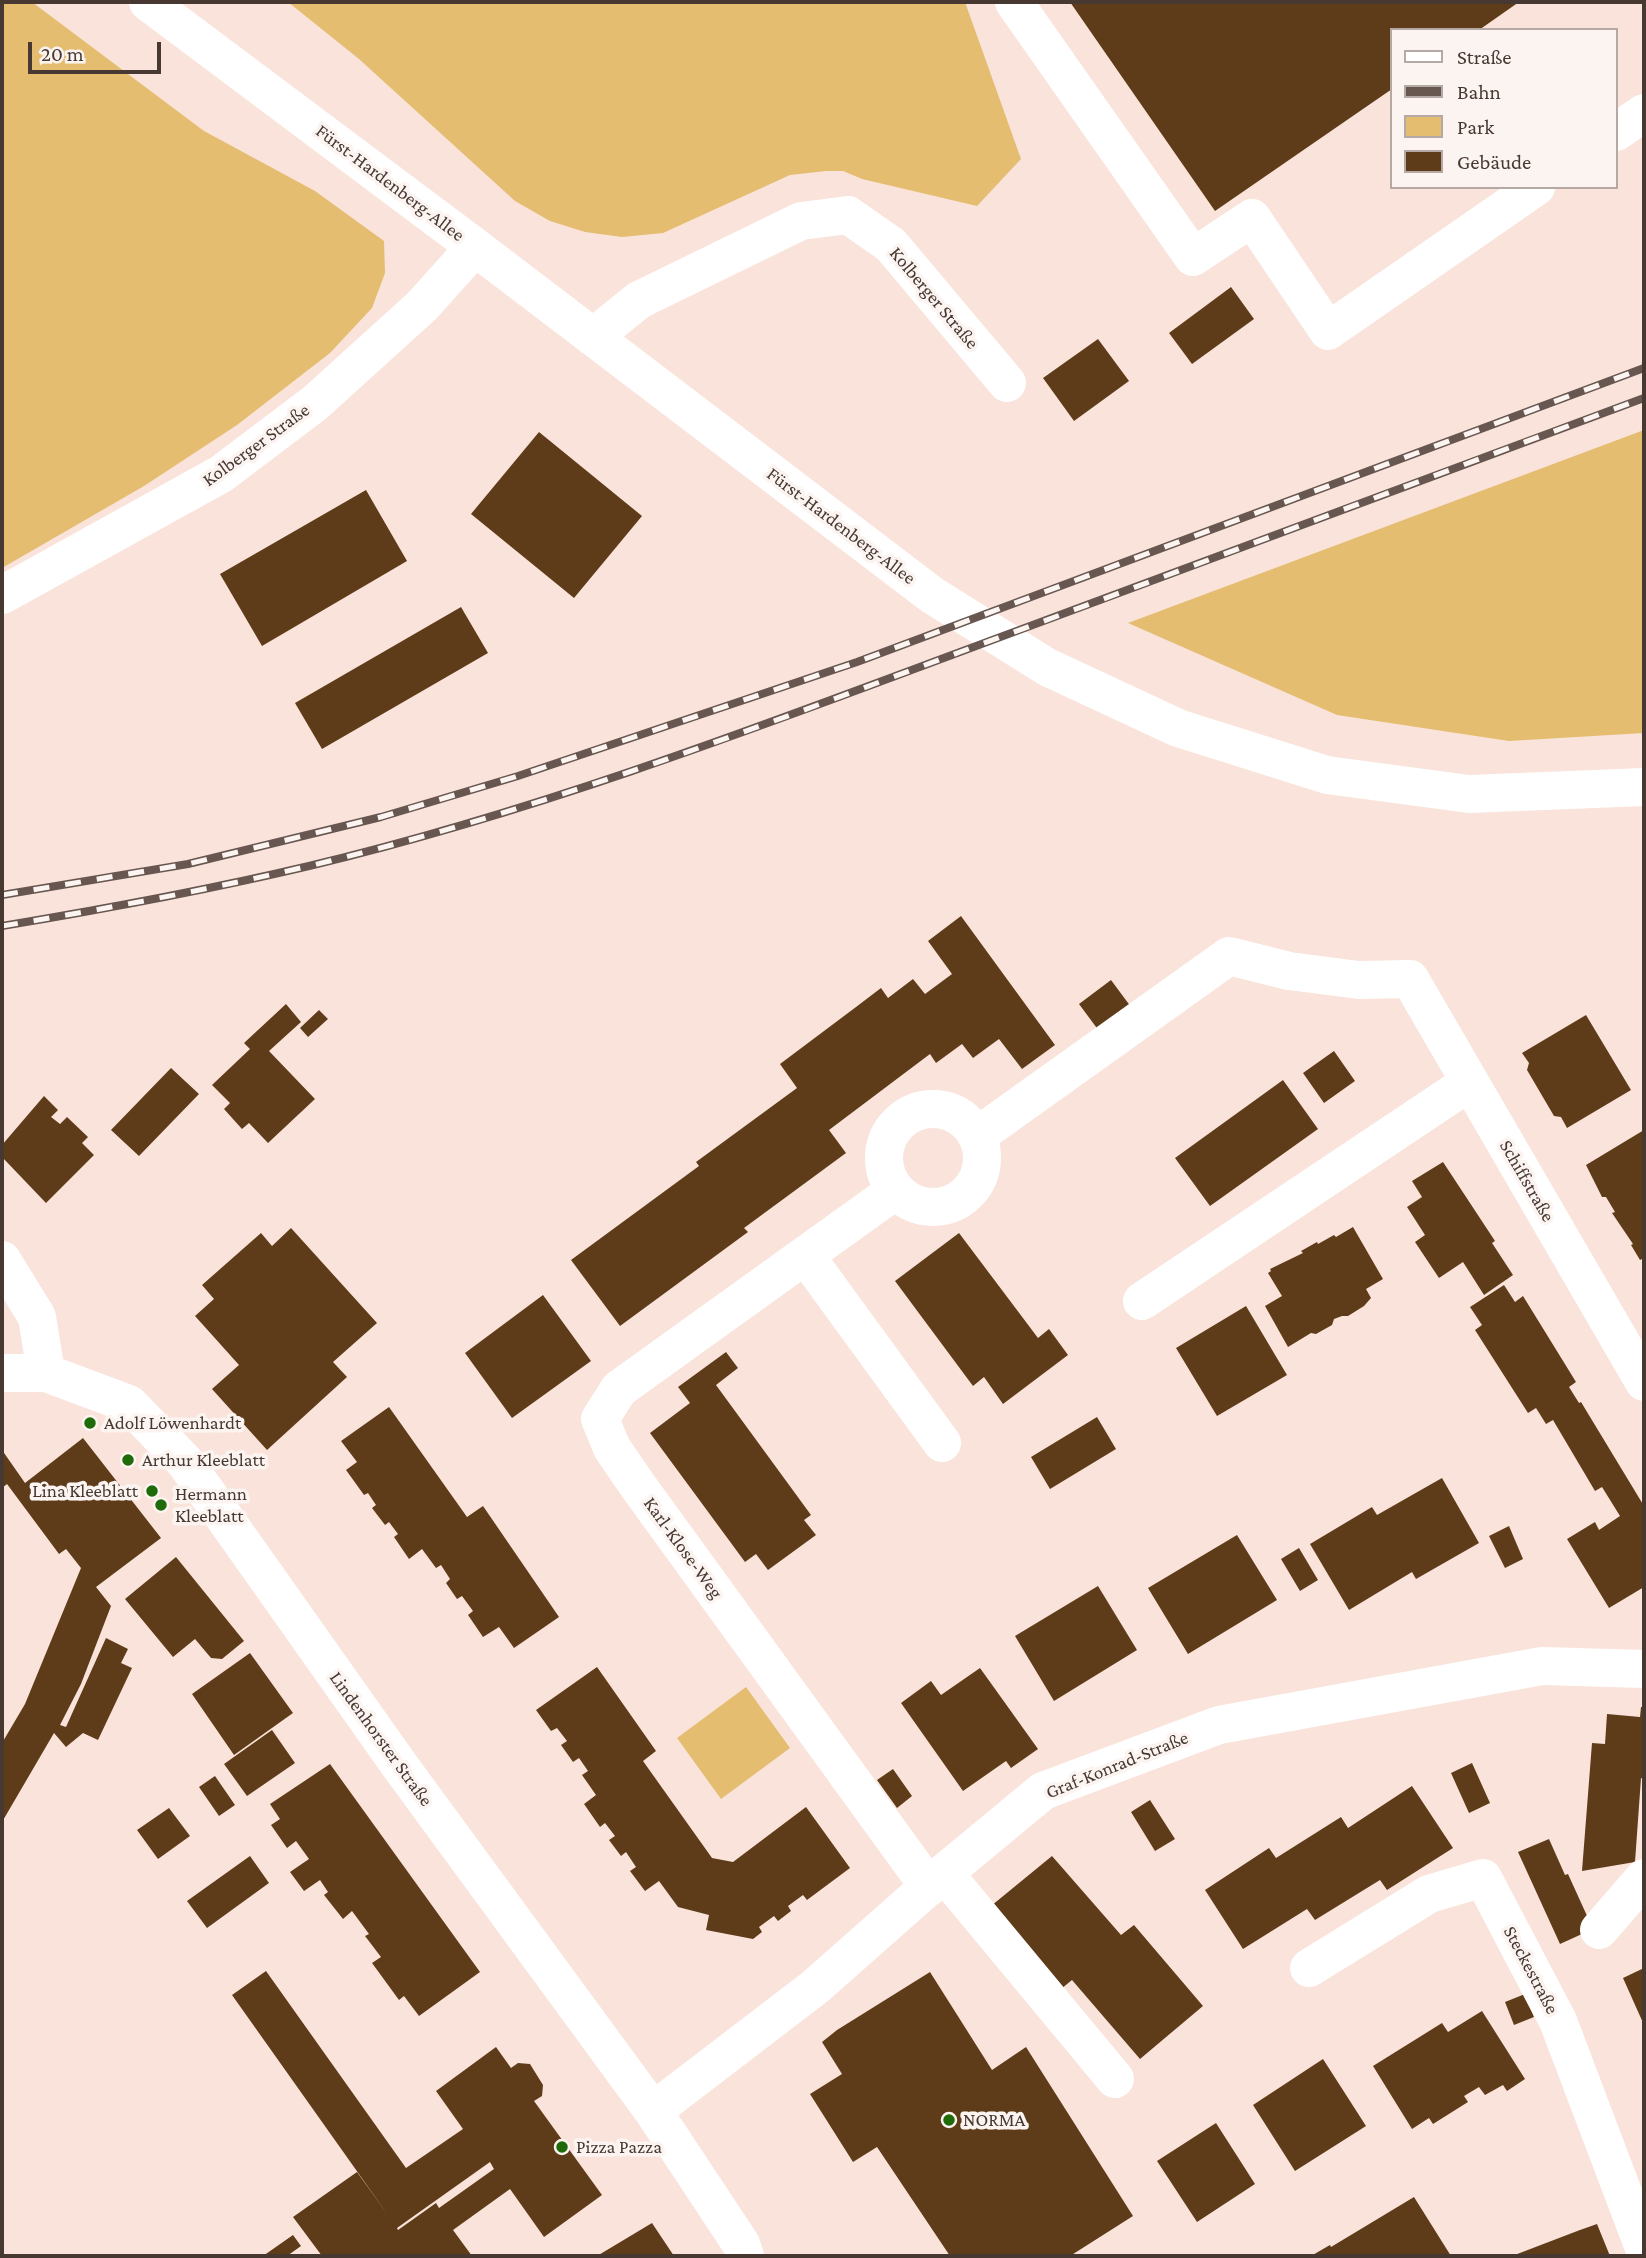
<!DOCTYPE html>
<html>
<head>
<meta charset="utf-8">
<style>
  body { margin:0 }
  #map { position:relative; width:1646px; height:2258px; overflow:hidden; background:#fae3da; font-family:"Crimson Pro",serif }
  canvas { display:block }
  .frame { position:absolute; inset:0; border:4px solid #473832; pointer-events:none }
  .legend { position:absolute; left:1390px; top:28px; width:228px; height:161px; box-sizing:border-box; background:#fcf4f1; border:2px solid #b4a9a5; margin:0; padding:9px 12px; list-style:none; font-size:21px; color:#473832 }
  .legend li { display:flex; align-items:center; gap:14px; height:35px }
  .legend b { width:35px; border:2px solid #b4a9a5 }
  .scale { position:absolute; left:28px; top:42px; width:133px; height:32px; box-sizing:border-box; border:4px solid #473832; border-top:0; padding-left:9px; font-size:21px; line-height:24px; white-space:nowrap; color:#473832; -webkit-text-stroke:5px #fcf4f1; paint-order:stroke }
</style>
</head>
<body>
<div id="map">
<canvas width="1646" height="2258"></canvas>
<div class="frame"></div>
<ul class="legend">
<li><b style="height:9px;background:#fff"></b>Straße</li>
<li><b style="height:9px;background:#675750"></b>Bahn</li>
<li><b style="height:19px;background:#e4bd71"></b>Park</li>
<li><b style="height:19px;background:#5f3c19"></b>Gebäude</li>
</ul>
<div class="scale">20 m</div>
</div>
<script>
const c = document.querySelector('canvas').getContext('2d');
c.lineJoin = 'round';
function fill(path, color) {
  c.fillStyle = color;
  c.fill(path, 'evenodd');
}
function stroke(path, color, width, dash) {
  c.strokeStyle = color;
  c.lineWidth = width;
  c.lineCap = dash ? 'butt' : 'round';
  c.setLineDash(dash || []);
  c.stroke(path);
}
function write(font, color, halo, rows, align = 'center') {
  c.font = font + ' "Crimson Pro",serif';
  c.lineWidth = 7;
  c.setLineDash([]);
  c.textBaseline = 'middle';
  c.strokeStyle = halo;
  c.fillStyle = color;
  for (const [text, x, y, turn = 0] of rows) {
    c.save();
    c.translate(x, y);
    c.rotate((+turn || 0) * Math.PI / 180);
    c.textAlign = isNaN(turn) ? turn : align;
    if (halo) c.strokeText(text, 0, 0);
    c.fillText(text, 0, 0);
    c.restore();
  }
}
const green = new Path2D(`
  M2,2H32L204,131L315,191L384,241L385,273L372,308L330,353L237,425L144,486L2,568Z
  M288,2H965L1021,159L977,206L862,179L843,171H826L790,175L663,233L622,237L585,232L550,221L515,201L359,59Z
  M1644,430V733L1509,741L1337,715L1128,623Z
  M746,1687L790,1748L721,1799L677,1738Z`);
const building = new Path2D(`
  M1070,2H1519L1479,30H1392V89L1215,211Z
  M1231,287L1254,319L1192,364L1169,333Z
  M1098,339L1129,381L1074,421L1043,378Z
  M539,432L642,516L574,598L471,514Z
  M366,490L407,561L262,646L220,574Z
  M461,607L488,653L322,749L295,703Z
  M961,916L1055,1045L1022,1069L999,1039L973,1058L962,1044L936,1063L930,1054L829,1130L846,1153L744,1228L748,1232L620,1326L571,1260L699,1166L696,1162L797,1088L780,1064L856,1007L881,988L888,998L913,979L925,994L952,974L928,941Z
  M1111,980L1134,1011L1102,1035L1079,1004Z
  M286,1004L301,1022L269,1051L315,1099L268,1143L249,1123L242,1129L224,1109L230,1103L212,1085L250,1049L244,1043Z
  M319,1010L328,1019L308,1037L300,1028Z
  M1586,1015L1631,1090L1567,1128L1561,1117L1554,1116L1527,1070L1529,1063L1522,1053Z
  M1334,1051L1355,1081L1324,1103L1303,1073Z
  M171,1068L199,1094L139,1156L111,1130Z
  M1283,1080L1318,1129L1210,1206L1175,1158Z
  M44,1096L58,1110L51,1117L60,1124L67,1117L88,1137L82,1143L94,1155L46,1203L2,1157V1145Z
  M1644,1130V1262L1642,1259L1640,1260L1631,1245L1633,1244L1612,1213L1615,1212L1606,1197H1602L1586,1165Z
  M1443,1162L1495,1241L1492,1243L1513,1275L1484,1295L1463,1262L1439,1278L1415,1242L1425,1235L1407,1207L1422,1197L1412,1181Z
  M1353,1227L1383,1279L1366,1289L1371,1298L1364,1306L1348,1316H1342L1334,1319L1332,1325L1316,1334L1311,1333L1288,1347L1265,1306L1282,1296L1268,1273L1271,1271L1270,1269L1303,1253L1301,1251L1317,1242L1318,1244L1334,1235L1336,1237Z
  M291,1228L377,1323L333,1362L347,1377L267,1450L212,1389L239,1365L195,1316L214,1299L202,1285L261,1233L272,1246Z
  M959,1233L1038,1338L1049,1329L1068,1355L1003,1404L984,1377L973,1386L895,1281Z
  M1504,1285L1515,1302L1523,1296L1576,1382L1569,1387L1579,1403L1581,1402L1644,1506V1587L1609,1608L1567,1539L1595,1522L1599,1530L1620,1516L1602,1487L1595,1491L1553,1420L1546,1424L1536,1408L1528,1413L1475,1330L1482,1325L1470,1307Z
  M543,1295L591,1361L512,1418L465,1353Z
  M1246,1306L1287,1375L1217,1416L1176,1348Z
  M726,1352L738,1368L716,1385L811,1515L804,1520L816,1535L768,1570L756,1554L745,1562L650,1433L690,1403L678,1387Z
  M389,1407L467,1517L483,1506L559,1617L514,1648L499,1627L483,1637L468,1615L473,1611L462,1596L457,1599L446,1583L450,1579L441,1565L436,1568L422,1549L409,1559L394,1537L398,1534L389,1522L385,1525L372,1508L376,1505L368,1493L364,1495L346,1470L357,1462L341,1441Z
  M1097,1417L1116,1449L1050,1489L1031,1457Z
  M83,1438L161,1538L96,1587L111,1606L81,1684L60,1725L66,1727L106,1638L128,1649L121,1663L132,1668L98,1740L83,1733L66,1747L54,1733L2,1822V1743L25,1704L81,1568L66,1549L59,1554L7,1484L2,1488V1450L25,1483Z
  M1442,1478L1479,1543L1416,1579L1412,1572L1349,1610L1310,1544L1372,1507L1377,1515Z
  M1509,1526L1523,1559L1505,1568L1489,1536Z
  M1237,1535L1277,1600L1188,1654L1148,1588Z
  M1299,1548L1318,1580L1300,1591L1281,1559Z
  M176,1557L244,1641L222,1659L211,1658L195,1639L173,1657L125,1599Z
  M1098,1586L1137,1650L1054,1701L1015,1636Z
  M250,1653L293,1713L234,1755L192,1694Z
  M597,1667L656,1751L643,1761L712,1858L733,1862L806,1807L850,1868L807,1900L803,1895L788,1906L791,1911L778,1921L774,1916L759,1927L762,1932L753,1939L706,1930L709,1915L678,1907L659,1881L645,1891L630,1871L636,1867L626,1852L621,1856L609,1840L615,1836L605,1823L600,1827L584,1804L596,1795L582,1775L588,1771L579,1758L573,1762L561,1745L567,1741L557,1728L551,1731L536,1710Z
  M980,1668L1038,1749L1011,1768L1006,1761L963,1791L901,1703L931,1681L941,1695Z
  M1641,1707H1644V1779L1641,1778L1635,1862L1582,1871L1592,1743L1605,1744L1607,1714L1640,1717Z
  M272,1730L295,1763L247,1796L224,1764Z
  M1472,1763L1490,1803L1469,1813L1451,1773Z
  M330,1764L480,1972L419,2016L404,1996L399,2000L372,1963L381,1957L365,1936L369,1934L352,1911L343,1919L324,1895L328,1892L320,1880L304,1891L290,1872L309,1859L296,1841L287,1848L271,1825L280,1819L270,1804Z
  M893,1769L912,1796L897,1808L877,1780Z
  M215,1776L235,1805L219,1816L199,1787Z
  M1412,1786L1453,1848L1387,1890L1380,1880L1315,1920L1307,1909L1243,1949L1205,1890L1269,1848L1276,1858L1341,1817L1348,1828Z
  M1150,1800L1175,1839L1155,1851L1131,1812Z
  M169,1808L190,1836L158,1859L137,1830Z
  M1549,1839L1565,1875L1568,1874L1593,1929L1560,1944L1518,1852Z
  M250,1856L269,1883L207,1928L187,1901Z
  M1052,1856L1121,1935L1134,1925L1203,2006L1140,2059L1072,1980L1061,1989L991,1906Z
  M1644,1968V2025L1623,1978Z
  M266,1971L406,2168L463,2129L436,2091L496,2047L511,2068L518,2063L530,2064L543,2085L542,2096L534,2101L602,2195L544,2237L510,2189L453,2230L472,2256H322L293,2217L357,2172L388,2215L232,1995ZM490,2162L494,2169L439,2208L436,2203L398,2230L397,2228Z
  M930,1972L992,2070L1026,2047L1133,2216L1070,2256H950L877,2147L853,2162L810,2094L842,2074L822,2042L837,2030Z
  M1525,1994L1534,2017L1514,2025L1505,2002Z
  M1482,2011L1525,2079L1507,2091L1503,2085L1485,2095L1479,2087L1464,2096L1468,2102L1433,2124L1429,2118L1412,2129L1373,2066L1442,2023L1448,2032Z
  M1323,2059L1366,2126L1295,2171L1253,2105Z
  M1216,2123L1255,2184L1197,2222L1157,2161Z
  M1414,2197L1451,2256H1311L1330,2245L1331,2247Z
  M652,2223L674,2256H597Z
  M1597,2224L1610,2256H1512L1580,2230Z
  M293,2235L301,2246L287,2256H263Z`);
const minor = new Path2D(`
  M148,2L475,247L932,595L1047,667L1178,728L1327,775L1469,794L1644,787
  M1014,2L1193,257L1252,218L1328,331L1536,187
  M1616,132L1644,113
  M593,337L639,300L801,221L848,215L891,245L1007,383
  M2,595L221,474L315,403L422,306L475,247
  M884 1158a49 49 0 1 1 98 0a49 49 0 1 1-98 0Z
  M977,1136L1229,956L1289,971L1359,980L1410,979L1644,1382
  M896,1190L619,1389L600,1419L612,1448L638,1486L929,1887
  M805,1255L942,1443
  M2,1260L37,1317L46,1373
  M1142,1301L1470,1082
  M2,1373H46L129,1404L185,1462L400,1766L653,2111L741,2244L745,2256
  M944,1873L1115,2079
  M1599,1930L1644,1878
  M1309,1968L1429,1894L1483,1878L1558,2021L1644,2248
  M653,2111L815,1987L944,1873L1043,1791L1219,1725L1542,1666L1644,1669`);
const rail = new Path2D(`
  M2,895L188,864L381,817L518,776L857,662L1644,368
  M2,926C105,909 207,890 309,866C531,813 746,732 960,652C1188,568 1416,482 1644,398`);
const markers = [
  [90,1423,7,"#1f6b0a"],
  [128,1460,7,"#1f6b0a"],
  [152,1491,7,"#1f6b0a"],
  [161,1505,7,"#1f6b0a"],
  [949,2120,7,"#1f6b0a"],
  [562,2147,7,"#1f6b0a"]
];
const streetNames = [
  ["Fürst-Hardenberg-Allee",390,183,37],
  ["Kolberger Straße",934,298,50],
  ["Kolberger Straße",256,445,-36],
  ["Fürst-Hardenberg-Allee",841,526,37],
  ["Schiffstraße",1527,1181,60],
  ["Karl-Klose-Weg",683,1548,54],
  ["Lindenhorster Straße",381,1739,54],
  ["Graf-Konrad-Straße",1117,1765,-22],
  ["Steckestraße",1531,1970,62]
];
const poiNames = [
  ["Adolf Löwenhardt",104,1423],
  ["Arthur Kleeblatt",142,1460],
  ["Lina Kleeblatt",138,1491,"right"],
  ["Hermann",175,1494],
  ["Kleeblatt",175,1516],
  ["NORMA",963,2120],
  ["Pizza Pazza",576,2147]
];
fill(green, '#e4bd71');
fill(building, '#5f3c19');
stroke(minor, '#fff', 38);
stroke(rail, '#675750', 8);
stroke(rail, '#fcf4f1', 5, [16]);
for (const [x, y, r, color] of markers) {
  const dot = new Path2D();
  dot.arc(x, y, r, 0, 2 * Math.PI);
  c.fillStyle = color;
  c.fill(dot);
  stroke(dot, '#fcf4f1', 2.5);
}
write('19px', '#473832', '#fcf4f1', streetNames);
write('19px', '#473832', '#fcf4f1', poiNames, 'left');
</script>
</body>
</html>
